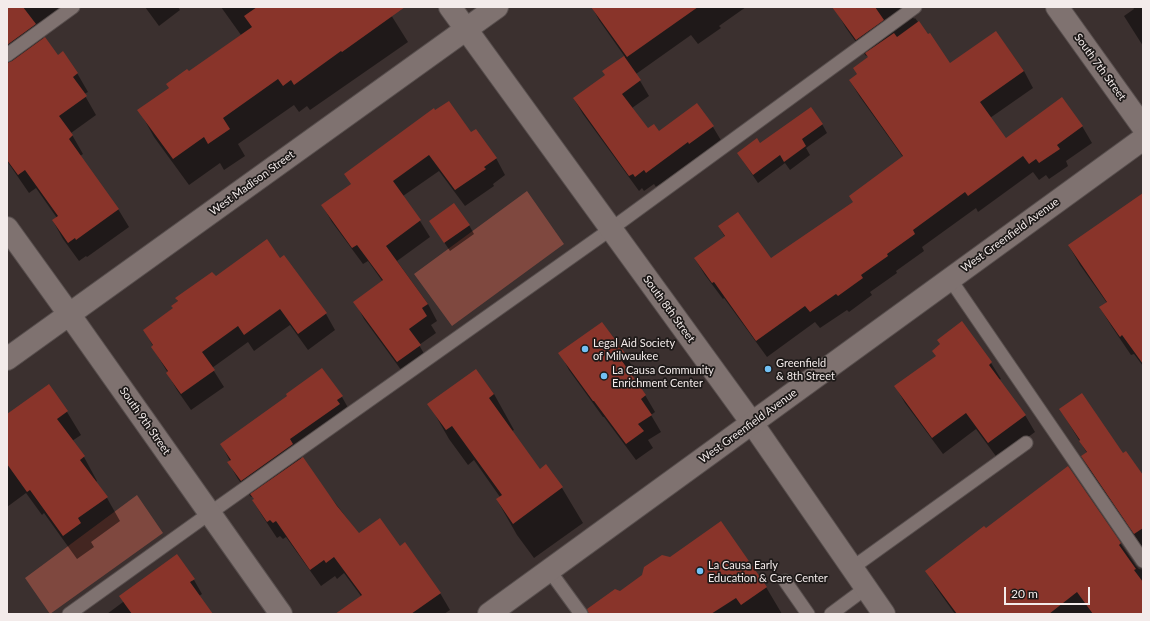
<!DOCTYPE html>
<html>
<head>
<meta charset="utf-8">
<style>
  body { margin:0 }
  #map { position:relative; width:1150px; height:621px; overflow:hidden; background:#3b302f; font-family:Lato,sans-serif }
  canvas { display:block }
  .frame { position:absolute; inset:0; border:8px solid #f3ebea; pointer-events:none }
  .scale { position:absolute; left:1004px; top:587px; width:86px; height:18px; box-sizing:border-box; border:2px solid #f3ebea; border-top:0; padding-left:5px; font-size:12px; line-height:14px; white-space:nowrap; color:#f3ebea; -webkit-text-stroke:3px #1e1a19; paint-order:stroke }
</style>
</head>
<body>
<div id="map">
<canvas width="1150" height="621"></canvas>
<div class="frame"></div>
<div class="scale">20 m</div>
</div>
<script>
const c = document.querySelector('canvas').getContext('2d');
c.lineJoin = 'round';
function fill(path, color) {
  c.fillStyle = color;
  c.fill(path, 'evenodd');
}
function stroke(path, color, width, dash) {
  c.strokeStyle = color;
  c.lineWidth = width;
  c.lineCap = dash ? 'butt' : 'round';
  c.setLineDash(dash || []);
  c.stroke(path);
}
function write(font, color, halo, rows, align = 'center') {
  c.font = font + ' Lato,sans-serif';
  c.lineWidth = 3.5;
  c.setLineDash([]);
  c.textBaseline = 'middle';
  c.strokeStyle = halo;
  c.fillStyle = color;
  for (const [text, x, y, turn = 0] of rows) {
    c.save();
    c.translate(x, y);
    c.rotate((+turn || 0) * Math.PI / 180);
    c.textAlign = isNaN(turn) ? turn : align;
    if (halo) c.strokeText(text, 0, 0);
    c.fillText(text, 0, 0);
    c.restore();
  }
}
const green = new Path2D(`
  M527,191L564,244L452,326L414,274Z
  M137,495L163,533L50,614L25,578Z`);
const shadow = new Path2D(`
  M7,7H82L42,36L58,56L77,73L88,92L84,94L96,115L71,133L83,154L80,156L118,209L129,227L87,257L86,256L79,261L63,239L53,221L57,218L36,188L29,193L7,161Z
  M145,7H178L180,10L159,26Z
  M221,7H386L408,42L310,110L307,106L299,112L294,105L238,144L245,156L224,170L220,163L189,185L154,137L139,110L169,89L189,72L241,35Z
  M592,7H746L719,26L721,28L698,44L691,35L636,74L649,96L632,108L647,130L659,132L697,104L713,127L722,142L699,158L698,157L656,187L654,184L644,191L642,188L639,191L583,114L574,99L606,76L604,72L625,57L599,20Z
  M843,7H908L914,19L915,18L950,64L996,32L1024,71L1033,88L990,118L1005,139L1082,126L1092,143L1066,161L1068,166L1049,179L1046,175L1039,180L1033,172L978,212L976,208L922,247L924,251L896,271L897,273L870,292L872,295L849,312L847,310L820,328L815,322L767,357L724,298L723,299L705,275L695,259L725,237L719,227L771,260L854,203L903,157L860,97L850,81L858,75L869,57L868,55L866,56L846,28L836,11Z
  M1133,7H1143V46L1124,16L1134,9Z
  M822,124L827,133L806,148L810,155L790,170L785,163L758,183L743,161L760,144Z
  M471,133L496,158L505,175L493,184L494,186L465,206L439,171L403,196L420,221L430,237L397,261L428,304L437,321L431,325L436,333L419,345L429,362L407,378L364,319L355,302L383,282L368,261L363,264L332,222L322,205Z
  M1143,211V366L1134,354L1131,355L1112,327L1100,308L1107,303L1080,265L1069,246Z
  M430,221L469,225L474,234L450,251Z
  M280,259L326,314L335,330L308,350L290,325L254,351L248,342L212,368L224,387L191,410L177,390L167,373H168L152,347L153,346L144,330L174,309L178,302L176,298L215,278Z
  M560,353L627,357L636,374L632,377L645,395L655,412L651,415L661,432L648,440L653,448L636,460L604,417H603L569,370Z
  M991,363L1001,379L999,380L1025,415L1035,432L998,459L976,429L943,454L905,403L895,386Z
  M476,370L494,394L514,430L512,431L540,470L546,466L562,488L583,523L534,558L517,535L497,500L500,497L474,460L468,465L449,439L429,404Z
  M49,386L67,412L81,435L72,441L84,457L97,481L96,482L107,498L120,521L91,542L94,547L77,559L44,513L42,515L26,493L7,507V415Z
  M342,397L351,413L299,456L359,534L400,547L440,593L450,610L444,614H340L361,596L344,573L337,579L335,576L321,586L286,537L283,539L280,536L277,538L263,517L253,501L255,500L253,496L251,497L238,479L228,462L230,461L221,444Z
  M1060,409L1123,454L1143,476V548L1091,472L1082,457L1087,453Z
  M1068,467L1136,566L1139,569L1143,570V614H955L935,586L926,571L986,529Z
  M194,580L202,594L199,596L211,614H107L123,602Z
  M766,587L782,614H593L620,592Z`);
const building = new Path2D(`
  M7,7H23L36,24L7,45Z
  M257,7H405L342,52L341,51L294,85L291,80L283,86L278,79L223,118L230,129L208,144L204,137L173,159L137,110L169,88L166,84L187,69L189,71L252,27L244,16Z
  M591,7H698L627,57Z
  M832,7H875L884,20L856,40Z
  M919,21L928,34L930,33L950,63L996,31L1024,71L980,102L1006,138L1062,97L1083,126L1057,145L1060,149L1039,163L1036,159L1029,164L1023,156L968,196L965,192L913,230L915,234L887,254L888,256L861,275L863,278L838,296L836,294L810,312L805,306L756,341L714,282L712,283L694,258L725,236L718,226L738,212L771,258L853,202L849,196L903,156L849,80L857,74L853,68L868,57L865,53L894,33L897,37Z
  M45,37L58,55L63,51L78,73L73,77L87,96L59,116L73,135L69,139L119,209L76,240L75,238L68,243L52,220L58,216L25,170L18,175L7,160V63L12,61Z
  M624,56L641,80L622,94L648,128L654,124L659,131L697,103L714,126L689,144L688,142L646,173L644,170L635,177L633,174L629,176L573,98L605,75L602,71Z
  M449,101L471,132L476,129L497,158L484,167L486,169L455,190L429,155L393,181L421,220L386,246L428,304L422,308L427,316L409,329L421,345L397,362L353,302L383,280L357,245L352,248L321,205L351,184L344,174L434,108L435,110Z
  M811,107L823,124L802,139L806,146L784,162L780,155L753,175L737,153L757,138L760,143Z
  M1143,193V364L1122,335L1120,337L1099,307L1107,302L1068,245Z
  M454,203L470,225L444,243L429,221Z
  M267,239L280,258L284,255L327,313L298,334L280,309L244,335L238,326L202,352L215,370L181,394L166,373L168,371L151,347L153,345L143,330L173,308L171,306L178,301L175,298L212,272L216,276Z
  M962,321L992,362L989,365L1026,415L988,443L966,413L932,438L894,386L936,356L932,351L940,344L937,340Z
  M602,322L628,357L622,361L646,395L641,399L652,415L638,424L644,431L626,444L594,401H593L558,353Z
  M322,368L343,396L337,400L340,404L290,439L293,444L241,481L227,462L231,460L220,444L287,396L286,394Z
  M476,369L494,394L489,398L540,469L546,464L563,487L513,524L496,499L502,495L452,426L446,430L427,404Z
  M49,384L68,411L57,419L85,456L80,460L108,497L78,518L81,523L63,536L30,490L27,492L7,464V414Z
  M1082,393L1123,453L1126,451L1143,475V528L1134,534L1081,456L1087,452L1079,441L1080,440L1059,409Z
  M303,457L337,506L359,533L380,518L400,546L405,542L441,593L411,614H335L362,595L334,557L326,563L324,560L310,570L276,521L273,523L270,520L267,522L252,500L254,499L250,494Z
  M1068,466L1121,543L1119,545L1136,569L1134,570L1143,582V614H1093L1077,592L1049,614H957L925,571L984,526L986,528Z
  M721,521L767,587L741,605L736,598L711,614H589L587,609L615,589L620,591L642,575L644,567L662,555L670,557Z
  M177,554L195,579L190,582L213,614H132L119,596Z`);
const lane = new Path2D(`
  M7,55L73,7
  M950,279L1143,561
  M852,568L1026,443
  M549,570L581,614
  M785,581L808,614
  M69,614L210,513L611,229L915,7
  M831,614L866,588`);
const street = new Path2D(`
  M450,7L752,423L884,614
  M1057,7L1143,127
  M7,228L69,314L281,614
  M7,359L497,7`);
const secondary = new Path2D(`
  M489,614L1143,139`);
const markers = [
  [585,349,4,"#72c1f5"],
  [768,369,4,"#72c1f5"],
  [604,376,4,"#72c1f5"],
  [700,571,4,"#72c1f5"]
];
const streetNames = [
  ["South 7th Street",1100,67,54],
  ["West Madison Street",252,183,-36],
  ["West Greenfield Avenue",1010,235,-36],
  ["South 8th Street",669,309,54],
  ["South 9th Street",145,421,55],
  ["West Greenfield Avenue",748,426,-36]
];
const poiNames = [
  ["Legal Aid Society",593,343],
  ["of Milwaukee",593,356],
  ["Greenfield",776,363],
  ["& 8th Street",776,376],
  ["La Causa Community",612,370],
  ["Enrichment Center",612,383],
  ["La Causa Early",708,565],
  ["Education & Care Center",708,578]
];
fill(green, '#7f483f');
fill(shadow, '#0007');
fill(building, '#89342a');
stroke(lane, '#584f4e', 15);
stroke(street, '#584f4e', 24);
stroke(secondary, '#584f4e', 24);
stroke(lane, '#7f7270', 13);
stroke(street, '#7f7270', 22);
stroke(secondary, '#7f7270', 22);
for (const [x, y, r, color] of markers) {
  const dot = new Path2D();
  dot.arc(x, y, r, 0, 2 * Math.PI);
  c.fillStyle = color;
  c.fill(dot);
  stroke(dot, '#1e1a19', 1.5);
}
write('11px', '#f3ebea', '#1e1a19', streetNames);
write('11px', '#f3ebea', '#1e1a19', poiNames, 'left');
</script>
</body>
</html>
